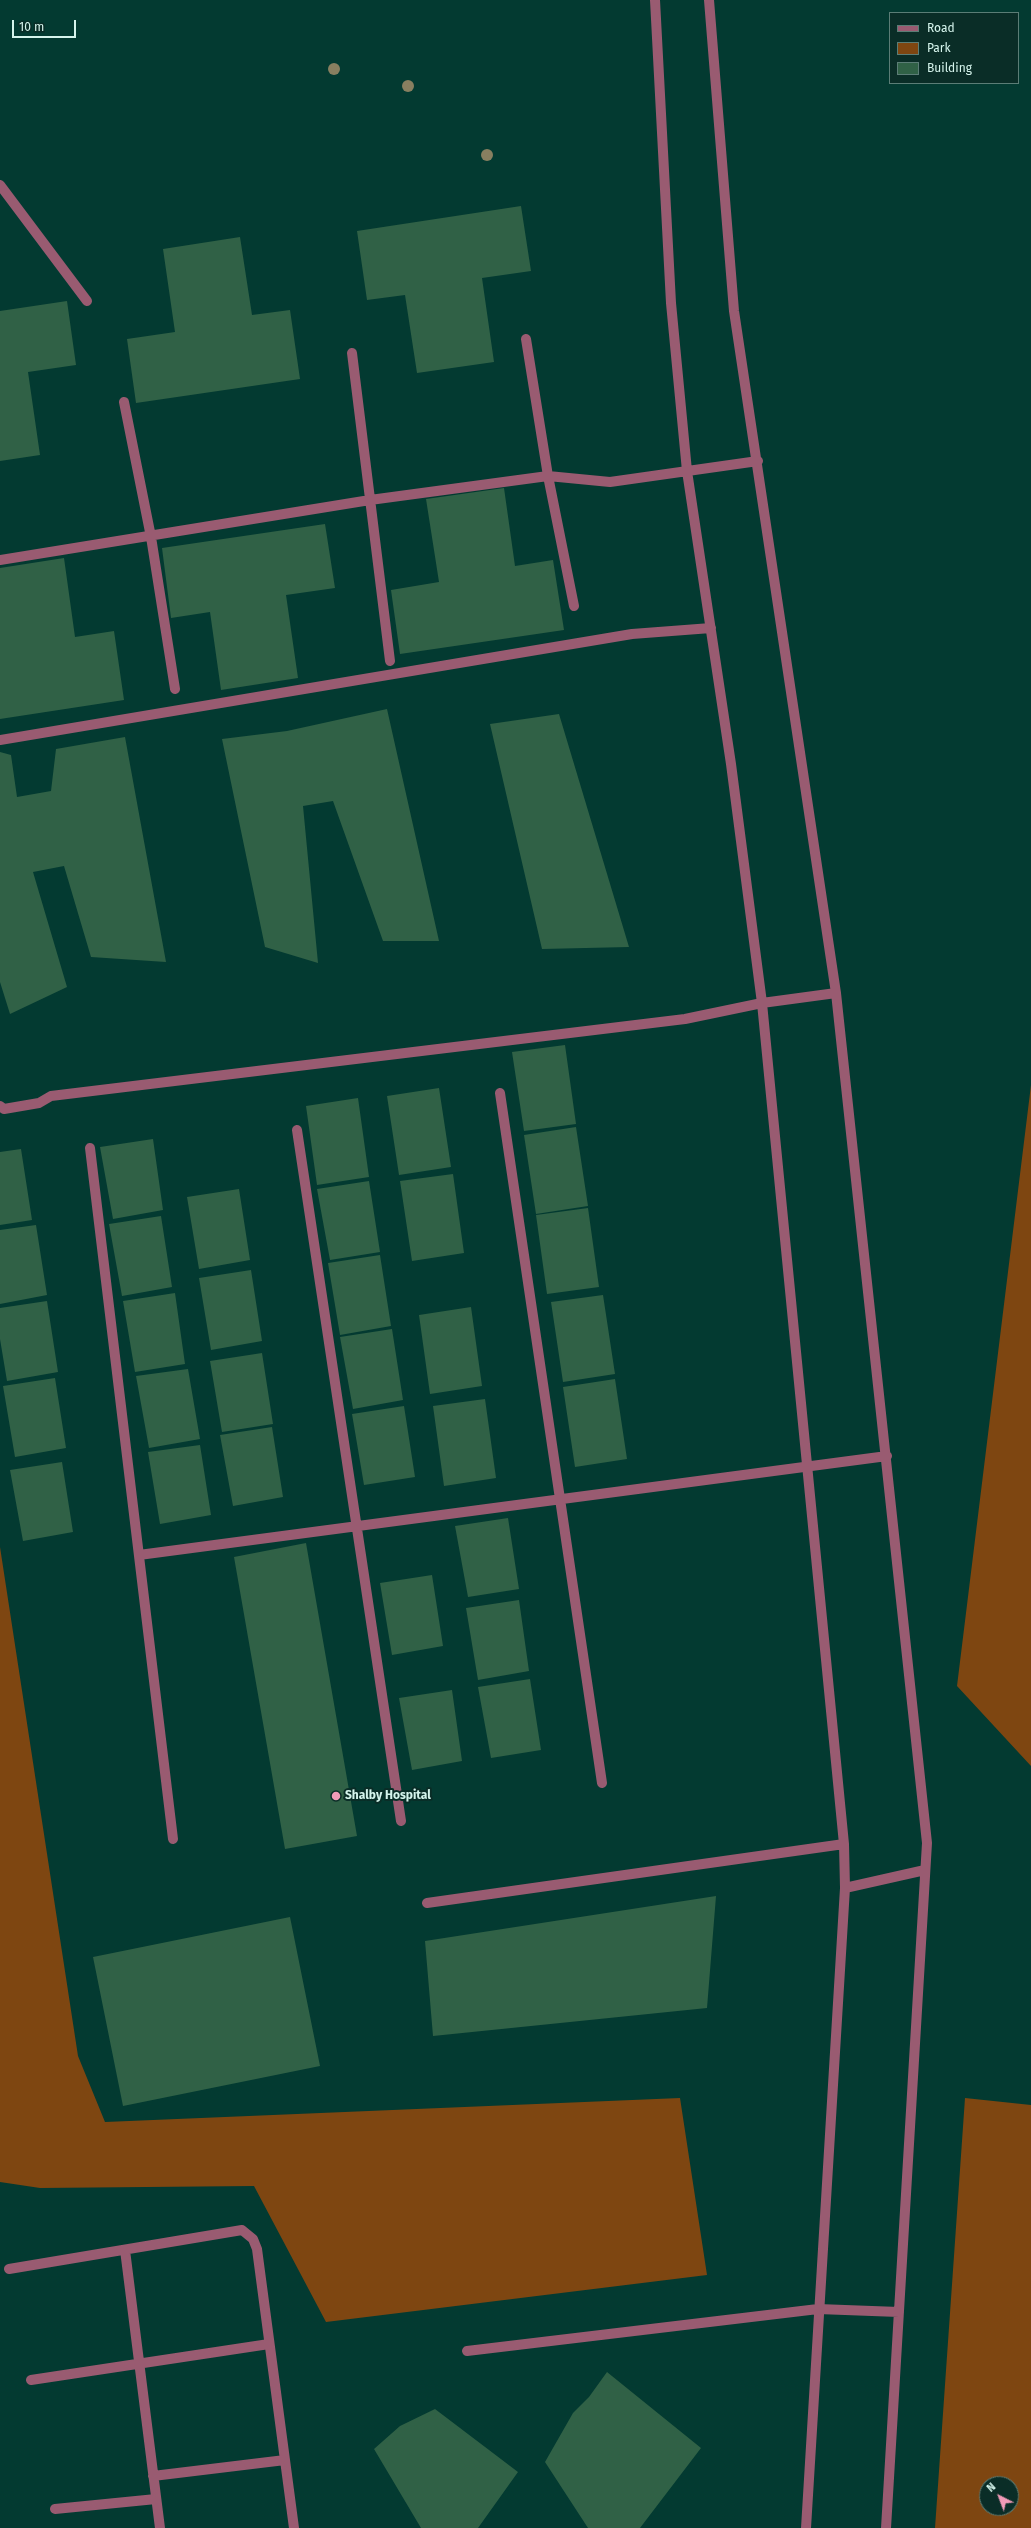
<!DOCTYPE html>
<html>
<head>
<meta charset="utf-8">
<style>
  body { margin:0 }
  #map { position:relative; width:1031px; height:2528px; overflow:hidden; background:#033a31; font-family:"Fira Sans",sans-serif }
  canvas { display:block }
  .legend { position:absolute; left:889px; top:12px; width:130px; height:72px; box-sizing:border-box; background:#0a2d27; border:1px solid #5b7d76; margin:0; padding:5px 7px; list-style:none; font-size:12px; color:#d5f4ec }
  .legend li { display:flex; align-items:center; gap:8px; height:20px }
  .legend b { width:20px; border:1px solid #5b7d76 }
  .north { position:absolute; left:979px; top:2476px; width:40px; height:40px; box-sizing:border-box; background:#0a2d27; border:1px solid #5b7d76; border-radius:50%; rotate:318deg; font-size:11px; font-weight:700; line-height:16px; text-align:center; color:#d5f4ec }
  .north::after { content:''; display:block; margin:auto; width:14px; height:18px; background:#f09ab7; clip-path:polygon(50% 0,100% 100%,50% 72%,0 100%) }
  .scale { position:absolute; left:12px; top:20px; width:64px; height:18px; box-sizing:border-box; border:2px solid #d5f4ec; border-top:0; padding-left:5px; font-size:12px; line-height:14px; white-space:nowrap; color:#d5f4ec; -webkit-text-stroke:3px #0a2d27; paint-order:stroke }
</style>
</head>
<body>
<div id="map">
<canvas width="1031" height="2528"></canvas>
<ul class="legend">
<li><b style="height:5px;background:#995b71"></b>Road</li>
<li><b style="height:11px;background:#7e4611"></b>Park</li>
<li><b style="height:11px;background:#306146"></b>Building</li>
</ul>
<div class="north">N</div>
<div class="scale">10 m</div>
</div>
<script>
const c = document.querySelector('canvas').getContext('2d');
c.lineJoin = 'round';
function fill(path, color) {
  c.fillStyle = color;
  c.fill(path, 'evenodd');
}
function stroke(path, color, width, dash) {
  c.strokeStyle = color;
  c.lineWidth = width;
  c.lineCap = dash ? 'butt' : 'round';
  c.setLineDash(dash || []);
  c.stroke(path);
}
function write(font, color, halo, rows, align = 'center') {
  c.font = font + ' "Fira Sans",sans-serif';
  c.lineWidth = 4;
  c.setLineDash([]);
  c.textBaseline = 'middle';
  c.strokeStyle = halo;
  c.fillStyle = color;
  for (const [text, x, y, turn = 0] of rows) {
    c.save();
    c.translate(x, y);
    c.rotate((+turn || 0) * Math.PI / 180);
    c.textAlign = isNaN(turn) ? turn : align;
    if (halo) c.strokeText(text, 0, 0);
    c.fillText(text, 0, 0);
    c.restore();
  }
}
const green = new Path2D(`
  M1031,1085V1766L957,1686Z
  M0,1547L78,2056L105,2122L680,2098L707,2275L326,2322L254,2186L40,2188L0,2182Z
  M965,2098L1031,2105V2528H935ZM987,2484H1011V2508H987Z`);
const building = new Path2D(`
  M521,206L531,271L482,278L494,362L417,373L405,295L367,300L357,231Z
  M240,237L252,315L290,310L300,379L136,403L127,339L175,332L163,249Z
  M67,301L76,365L28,372L40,455L0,461V311Z
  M504,488L515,566L553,560L564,630L400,654L391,590L439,582L426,499Z
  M325,524L335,588L286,595L298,678L221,690L210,612L171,618L162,548Z
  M64,558L75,637L114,631L124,700L0,719V568Z
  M387,709L439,941H383L333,801L303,806L318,963L265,947L222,739L287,731Z
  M559,714L629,947L542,949L490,724Z
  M125,737L166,962L91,957L64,866L33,872L67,987L10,1014L0,982V752L11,755L17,797L51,791L56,749Z
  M565,1045L576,1124L524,1131L512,1052Z
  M439,1088L451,1167L399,1175L387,1096Z
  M358,1098L369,1177L317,1185L306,1106Z
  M576,1127L588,1206L536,1214L524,1135Z
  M153,1139L163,1210L113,1219L100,1147Z
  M21,1149L32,1220L0,1225V1152Z
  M453,1174L464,1253L412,1261L400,1181Z
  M369,1181L380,1252L330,1260L317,1189Z
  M239,1189L250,1260L199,1269L187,1197Z
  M588,1208L599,1287L547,1294L536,1215Z
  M161,1216L172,1287L122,1296L109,1224Z
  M36,1225L47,1295L0,1304V1230Z
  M380,1255L391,1326L340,1335L328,1263Z
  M251,1270L262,1341L211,1350L199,1278Z
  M175,1293L185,1364L135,1372L123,1301Z
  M603,1295L615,1374L563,1382L551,1302Z
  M47,1301L58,1372L7,1381L0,1339V1308Z
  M471,1307L482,1386L430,1394L419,1315Z
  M392,1329L403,1400L353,1409L340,1337Z
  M262,1353L273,1424L222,1432L210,1361Z
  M188,1369L200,1439L149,1448L136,1376Z
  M55,1378L66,1448L15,1457L3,1386Z
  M615,1379L627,1459L575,1467L563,1387Z
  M485,1399L496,1478L444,1486L433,1406Z
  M404,1406L415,1477L364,1485L352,1414Z
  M272,1427L283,1497L233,1506L220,1435Z
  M200,1445L211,1515L160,1524L148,1452Z
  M62,1462L73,1532L23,1541L10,1470Z
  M508,1518L519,1589L468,1597L455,1526Z
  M306,1543L357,1836L285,1849L234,1557Z
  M432,1575L443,1646L392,1655L380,1583Z
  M519,1600L529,1671L478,1680L466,1608Z
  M530,1679L541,1750L491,1758L478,1687Z
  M452,1690L462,1761L412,1770L399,1698Z
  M716,1896L707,2008L433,2036L425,1941Z
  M290,1917L320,2066L123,2106L93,1957Z
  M607,2372L701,2448L640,2528H588L545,2462L573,2413L589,2397Z
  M435,2409L518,2472L478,2528H421L374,2449L400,2426Z`);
const minor = new Path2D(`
  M655,0L671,303L687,471L731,764L762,1003L844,1844L845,1888L806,2528
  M709,0L734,311L836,993L927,1843L886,2528
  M0,185L87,301
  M526,339L548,476L574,606
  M352,353L390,661
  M124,402L151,537L175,689
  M0,560L370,500L548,476L610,482L758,461
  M0,740L632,634L711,628
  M500,1093L602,1783
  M0,1106L4,1109L39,1103L51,1096L685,1019L762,1003L836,993
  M297,1130L401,1821
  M90,1148L173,1839
  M139,1555L887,1456
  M845,1888L925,1870
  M427,1903L844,1844
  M125,2250L160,2528
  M9,2269L242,2230L253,2239L257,2249L294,2528
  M467,2351L818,2309L899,2312
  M31,2380L269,2344
  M153,2476L285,2460
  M55,2509L156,2499`);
const trees = [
  [334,69],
  [408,86],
  [487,155]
];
const markers = [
  [336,1796,5,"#f09ab7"]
];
const poiNames = [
  ["Shalby Hospital",345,1796]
];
fill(green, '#7e4611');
fill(building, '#306146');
stroke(minor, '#995b71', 10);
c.fillStyle = '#887f60';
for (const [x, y] of trees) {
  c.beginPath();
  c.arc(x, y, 6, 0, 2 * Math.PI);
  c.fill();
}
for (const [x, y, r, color] of markers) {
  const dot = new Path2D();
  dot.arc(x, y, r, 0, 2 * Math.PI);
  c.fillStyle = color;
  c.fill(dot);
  stroke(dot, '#0a2d27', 1.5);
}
write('bold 12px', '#d5f4ec', '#0a2d27', poiNames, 'left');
</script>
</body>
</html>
